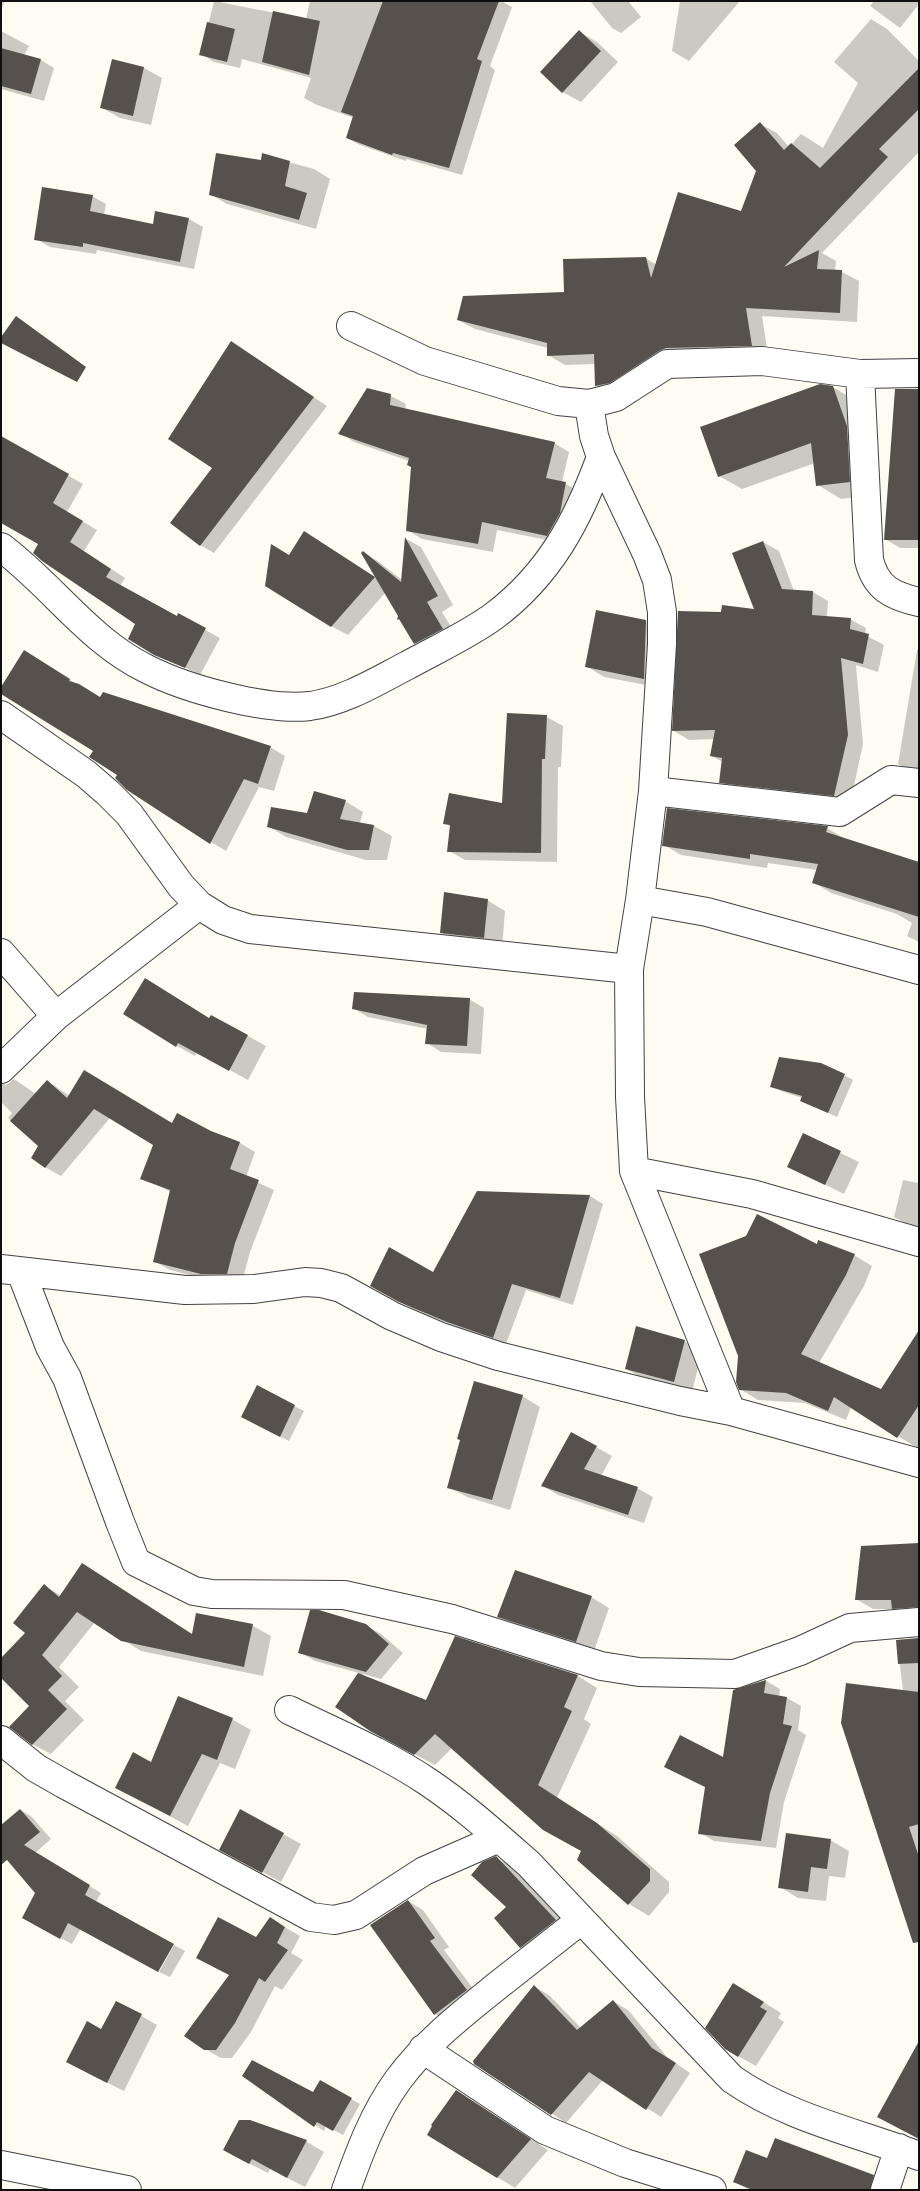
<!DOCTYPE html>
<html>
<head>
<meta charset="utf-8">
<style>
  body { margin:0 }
  #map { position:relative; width:920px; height:2191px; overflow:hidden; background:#fefcf2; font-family:"PT Serif",serif }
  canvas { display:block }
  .frame { position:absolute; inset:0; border:2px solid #0f0f0f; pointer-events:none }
</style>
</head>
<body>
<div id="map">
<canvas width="920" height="2191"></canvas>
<div class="frame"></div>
</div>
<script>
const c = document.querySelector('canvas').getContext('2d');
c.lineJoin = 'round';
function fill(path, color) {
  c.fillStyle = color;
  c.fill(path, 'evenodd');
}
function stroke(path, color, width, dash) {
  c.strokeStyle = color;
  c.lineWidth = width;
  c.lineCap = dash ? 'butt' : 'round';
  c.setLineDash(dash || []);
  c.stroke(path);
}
const shadow = new Path2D(`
  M1,1H5L1,9Z
  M214,1L306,19L310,1H501L512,7L490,66L495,70L462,175L406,159V161L360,145L347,138L354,118L317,105L304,98L311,78L242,59L240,68L214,62L201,54Z
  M590,1H628L641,17L621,33L612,28Z
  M680,1H740L689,61L672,51Z
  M874,1H919V4L900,28L870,6Z
  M871,19L887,29L919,61V152L822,253L836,261L835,271L842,272L859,281L857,322L762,316L768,355L683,357L613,395L596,386V364L565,365L548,355V348L475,329L458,320L565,294L645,258L657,265L742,212L757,170L760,124L777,133L789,147L801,134L823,148L858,83L834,62Z
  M1,31L29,46L24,55L41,60L54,68L44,101L1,89Z
  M579,32L597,42L618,62L581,102L562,92Z
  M113,61L144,68L162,78L151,125L120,118L102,108Z
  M263,155L314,169L330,179L316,229L227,204L210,194L261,161Z
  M92,196L106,204L104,215L154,226L156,212L189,219L203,227L194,269L97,250L96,254L50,247L36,239Z
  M245,351L327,406L214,553L200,545L214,468Z
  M833,387L856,401L872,495L841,499L818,485L815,463L742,489L719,476Z
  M391,396L406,404L405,410L554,443L569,452L562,482L581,492L562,543L497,530L493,552L422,539L407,530L413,467L409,461L354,442L340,433Z
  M6,440L83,484L67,512L97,530L84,551L125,578L120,586L177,617L178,615L220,638L200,675L144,647L137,624L40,544Z
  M919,455V548H900L885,539Z
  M406,539L421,547L453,605L442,612L458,638L431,652L415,643L402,621L399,619V616L385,593L348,635L331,626L290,556L320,542L377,579L363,552L379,562L402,580Z
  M763,542L779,551L794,591L813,592L828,601L827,617L850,619L866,628L865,635L884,645L878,672L856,665L863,744L850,804L736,791L721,782L723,762L711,756L714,739L689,740L674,731L722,613L756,611Z
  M646,621L664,632L662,688L604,677L586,666Z
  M917,650H919V775L898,764Z
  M39,661L100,698L270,747L285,756L274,791L259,787L226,851L211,842L119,774L95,750Z
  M547,717L563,726L561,767H558L557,862L465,860L449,851L451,827L445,823L503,804Z
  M345,801L363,812L360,823L374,826L392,836L387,860H366L286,837L268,826Z
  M827,828L845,839L919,863V942L907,936L912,923L897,914L831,893L813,882L817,870L768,863L767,868L681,855L664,845Z
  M487,900L505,911L502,948L460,943L442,933Z
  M163,990L210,1019L212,1016L266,1046L248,1080L197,1052L195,1056L177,1046Z
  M469,999L484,1008L481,1054L441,1052L427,1043L428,1029L368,1017L353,1008Z
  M844,1075L853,1080L837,1117L810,1105L801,1100L802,1098L781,1091L772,1086Z
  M14,1079L36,1094L47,1081L70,1096L173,1125L211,1132L240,1143L255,1152L246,1177L274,1190L250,1252L242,1282H217L170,1270L154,1261L171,1192L142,1178L155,1144L110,1118L61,1176L45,1167L40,1145L8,1118L12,1113L1,1102V1083L6,1085Z
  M803,1135L859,1162L844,1194L789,1167Z
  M903,1180L919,1183V1230L894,1217Z
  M477,1192L590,1196L603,1204L573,1305L526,1290L506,1344L461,1329L413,1309L371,1285L434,1273Z
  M817,1246L854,1255L872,1266L864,1286L819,1363L881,1391L919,1351V1449L851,1407L846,1420L805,1403L758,1400L740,1389Z
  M684,1341L702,1351L692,1392L644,1379L626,1369Z
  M258,1387L304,1411L289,1441L251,1422Z
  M522,1396L540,1407L510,1510L467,1497L449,1487Z
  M571,1433L612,1456L601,1476L637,1488L653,1497L644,1523L558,1495L543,1486Z
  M919,1544V1617L910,1618L895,1609H873L856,1599Z
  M44,1586L62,1596L193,1635L197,1614L253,1626L271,1636L263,1676L141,1651L95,1622L59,1667L79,1687L65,1701L84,1720L51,1754L32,1744L27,1633Z
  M591,1597L609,1608L594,1651L517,1627L499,1616Z
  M365,1625L381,1634L403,1653L381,1679L363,1674L362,1676L427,1701L455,1638L578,1676L597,1688L584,1719L591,1724L557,1798L617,1836L669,1882V1892L649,1916L629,1904L578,1860L583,1851L452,1748L435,1765L391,1742L336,1707L359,1673L315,1661L299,1652Z
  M919,1638V1903L898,1894L903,1691L897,1641Z
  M766,1681L780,1689L779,1697L787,1698L801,1706L798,1730L806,1735L784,1802L776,1848L714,1841L700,1833L724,1759Z
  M178,1697L233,1720L251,1730L235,1769L220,1763L188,1826L134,1797L152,1764Z
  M21,1810L32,1817L51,1839L35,1853L101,1893L72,1944L35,1925L36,1893L1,1850Z
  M283,1834L301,1844L281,1882L238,1859Z
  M830,1840L849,1851L845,1878L829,1876L826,1901L798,1898L780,1887Z
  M496,1858L511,1866L570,1928L536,1955L521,1947L508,1907Z
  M408,1901L423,1910L449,1947L444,1950L481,1999L450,2023L435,2014L372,1925Z
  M271,1919L300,1936L291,1953L303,1960L282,1990L275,1986L251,2032L232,2058H221L205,2049L257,1939Z
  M174,1945L185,1951L170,1977L159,1972Z
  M535,1987L549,1995L581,2028L613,2001L628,2010L667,2057L690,2073L661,2117L603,2080L566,2123L475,2063Z
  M752,1995L781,2013L778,2018L784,2022L756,2066L738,2056Z
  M117,2002L157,2025L124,2091L84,2071Z
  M244,2076L313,2094L320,2082L360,2104L343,2135L326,2126L324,2131Z
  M456,2091L548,2150L515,2188L497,2177Z
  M250,2121L307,2142L324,2152L305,2187L270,2169L268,2173L242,2160Z
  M768,2160L873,2176L897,2190H749L735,2182Z`);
const building = new Path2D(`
  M383,1H499L477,59L482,61L449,168L393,153L392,155L346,138L353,116L341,112Z
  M273,11L320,21L309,75L262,62Z
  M207,22L235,29L227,62L199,55Z
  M579,30L601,51L562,93L540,72Z
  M1,48L41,59L31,94L1,86Z
  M112,59L144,67L133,116L100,108Z
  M919,68V109L879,149L888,157L784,267L819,250L817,269L842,270L840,313L746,308L752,346L666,348L659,351L610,383L595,386L594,354L547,356V343L457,320L463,296L564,292L563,259L646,257L651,278L678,192L741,211L756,171L734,145L760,122L784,150L791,143L820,168Z
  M216,153L261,160L262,153L290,161L285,186L307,193L299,220L209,195Z
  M42,187L93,195L90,211L153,224L155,211L189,218L180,262L83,243V247L34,240Z
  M16,316L86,367L77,382L1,343V337Z
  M231,341L314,397L200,546L170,523L212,468L168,439Z
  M820,384L833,386L847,426L850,482L816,486L811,443L718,477L700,427Z
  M367,388L391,394L390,405L555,442L546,478L566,482L560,513L547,536L482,522L478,544L406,531L411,467L407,465L409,458L338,434Z
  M895,389H919V540H884Z
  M1,436L69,474L53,503L83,521L70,542L111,569L106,577L177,616L178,613L206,628L185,668L154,655L128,639L135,624L42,561L33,553L38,544L1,523Z
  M304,531L375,577L361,553L363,551L401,582L405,537L438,596L427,602L443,629L414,644L399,619L397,620L398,616L375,577L331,627L265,586L271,544L289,555Z
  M763,541L782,589L813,591L812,615L851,618L850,629L869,634L863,664L841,658L848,735L834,796L719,783L722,758L710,756L715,730L672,731L678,611L721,612L722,605L754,609L732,553Z
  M596,610L646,620L644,679L585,667Z
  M24,650L70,679L69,681L79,684L100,697L103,692L271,746L258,784L244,779L210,844L127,790L115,778L117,775L89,757L93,751L1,694V687Z
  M507,713L547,715L545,759H542L541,853L447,852L450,825L443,824L449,793L502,803Z
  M314,791L346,800L340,819L374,825L369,850H347L267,827L271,807L307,813Z
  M667,808L828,826L826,832L919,862V917L812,883L818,864L750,854V859L662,846Z
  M444,892L488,899L484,938L440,933Z
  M145,978L209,1018L211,1015L248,1035L229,1071L178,1043L176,1047L123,1014Z
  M354,992L470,998L467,1046L425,1044L427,1025L352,1009Z
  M779,1057L821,1063L845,1074L828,1113L800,1101L802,1096L770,1087Z
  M84,1070L172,1123L177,1113L211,1131L240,1142L230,1169L259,1180L235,1243L227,1274H201L153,1262L170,1190L140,1179L153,1145L94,1109L45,1168L31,1158L38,1146L10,1121L47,1080L67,1098Z
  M803,1133L841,1151L825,1185L787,1167Z
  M477,1191L590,1195L560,1298L512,1284L493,1338L447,1322L399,1302L370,1286L389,1247L433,1272Z
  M757,1214L817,1244L818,1240L855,1254L846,1275L801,1354L881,1389L919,1330V1405L897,1438L834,1397L828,1411L786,1393L739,1390L736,1382L738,1356L699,1254L746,1236Z
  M636,1326L685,1340L674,1382L625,1369Z
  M474,1381L523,1395L492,1500L447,1488L460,1440L457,1439Z
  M257,1385L295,1405L280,1437L241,1417Z
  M571,1432L597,1446L584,1469L638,1487L628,1515L541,1486Z
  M919,1543V1607L892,1609L891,1600H855L861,1546Z
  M82,1563L192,1634L196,1613L253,1624L244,1667L121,1641L77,1612L42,1655L62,1676L48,1690L67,1709L32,1745L9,1727L29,1706L1,1678V1658L25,1633L13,1623L44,1584L59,1597Z
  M515,1570L592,1596L576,1642L497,1617Z
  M310,1610H319L366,1624L389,1644L366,1672L298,1653Z
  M455,1636L578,1675L564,1707L572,1711L538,1785L597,1823L650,1869V1881L628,1905L577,1860L581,1851L543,1830L435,1734L414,1755L370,1731L335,1707L358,1673L426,1700Z
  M919,1638V1663L898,1664L896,1640Z
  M766,1680L764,1693L787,1697L783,1724L792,1726L770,1793L761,1841L698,1834L705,1787L664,1767L680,1735L723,1757L733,1690Z
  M846,1683L919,1692V1824L909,1827L919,1857V1942L913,1943L841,1723Z
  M178,1696L233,1718L217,1760L202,1754L170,1816L115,1788L133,1752L151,1762Z
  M20,1809L40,1832L24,1845L90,1885L85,1895L174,1944L158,1972L68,1923L60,1939L22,1918L35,1893L7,1860L1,1865V1825Z
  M240,1809L284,1833L262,1873L219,1850Z
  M786,1833L831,1839L827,1869L811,1867L808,1892L778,1888Z
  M496,1856L556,1920L520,1948L494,1918L506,1907L471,1875L482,1862Z
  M408,1900L435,1938L430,1941L467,1990L434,2015L370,1925Z
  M218,1917L256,1937L270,1917L285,1927L277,1943L288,1950L265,1982L259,1978L235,2023L216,2050H204L184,2036L229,1975L196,1958Z
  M733,1983L764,2002L760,2007L767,2011L738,2057L725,2049L705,2028Z
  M534,1985L577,2030L613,2000L652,2048L676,2063L646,2110L589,2072L551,2115L474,2064L473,2061Z
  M116,2001L142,2014L107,2083L66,2062L87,2021L101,2029Z
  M919,2041V2139L877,2117Z
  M252,2060L313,2092L320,2080L352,2098L333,2131L317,2122L314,2127L242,2076Z
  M456,2090L531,2139L497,2178L427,2135L432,2126L431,2125Z
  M239,2120H250L307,2140L287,2178L252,2159L249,2164L223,2150Z
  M775,2138L874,2175L870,2190H753L733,2182L746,2150L767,2158Z`);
const minor = new Path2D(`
  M351,326L425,361L558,401L589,404L616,397L667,364L762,361L860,374L919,373
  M860,374L869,560C876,588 892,596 919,602
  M589,404L594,436L601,457L647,554L657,580L662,612V644L653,791L640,900L629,969L630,1097L634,1171L731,1411
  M1,547C53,586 88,640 147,669C186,689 266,711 310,706C345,701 377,681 408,665C437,649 468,635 494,616C550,574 578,520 601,457
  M1,715L86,774L108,793L129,814L181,886L199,905L223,920L250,929L629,969
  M653,791L840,812L891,780L919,783
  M640,900L707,912L919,970
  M1,953L56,1016
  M1,1069L56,1016L199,905
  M634,1171L752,1194L919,1242
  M1,1269L185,1290L254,1289L305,1282L321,1283L341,1288L392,1316L441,1337L498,1356L680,1401L731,1411L919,1463
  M21,1272L50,1347L67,1378L120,1522L136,1562L194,1591L212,1594L344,1595L452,1619L601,1666L639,1672L735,1674L800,1651L850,1628L919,1622
  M289,1710C336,1733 385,1753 428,1782C464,1806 497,1836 529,1864L732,2079C788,2118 856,2132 919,2156
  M1,1740L36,1768L64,1784L311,1917L334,1920L356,1915L424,1871L499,1838
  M423,2049L545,2130L625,2163L712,2190
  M1,2165L127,2190
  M346,2190C360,2151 374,2113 398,2080C426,2042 461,2015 497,1986C525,1964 553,1942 581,1920
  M885,2190L899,2148`);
fill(shadow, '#0003');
fill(building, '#56514c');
stroke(minor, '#424242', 30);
stroke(minor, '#fff', 28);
</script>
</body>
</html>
